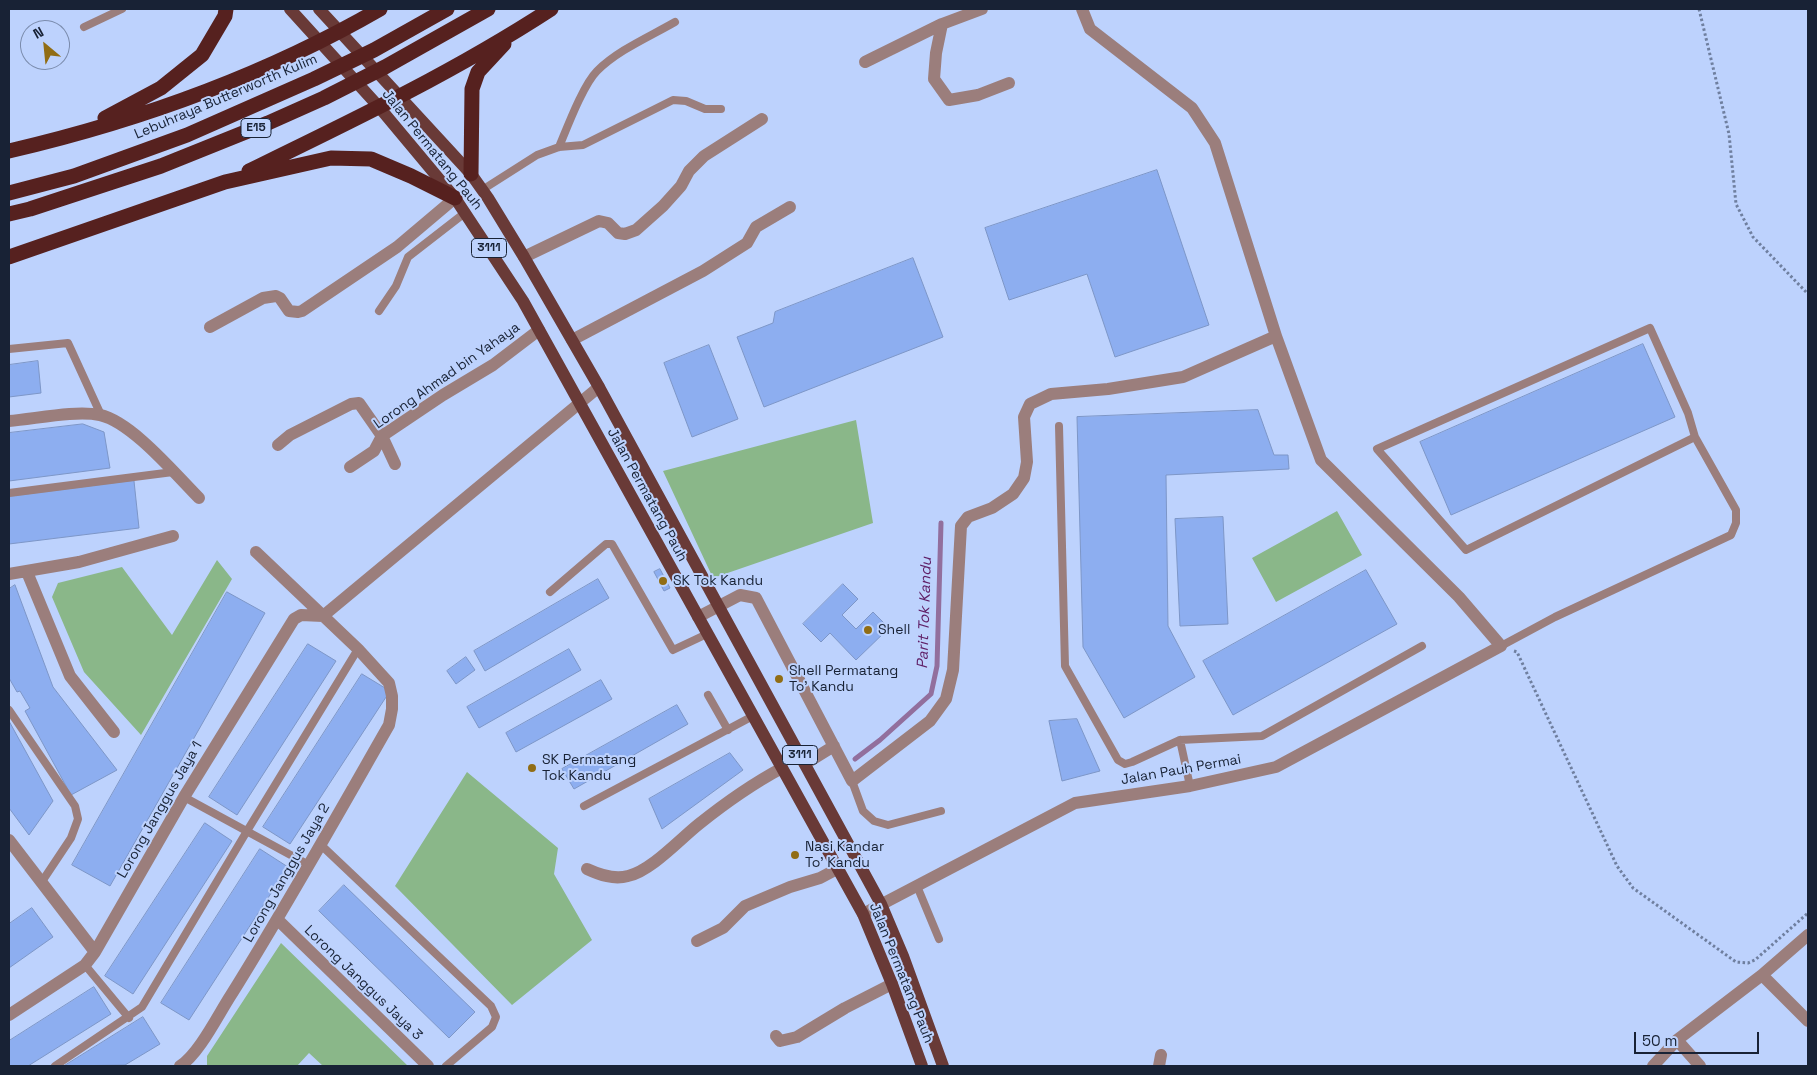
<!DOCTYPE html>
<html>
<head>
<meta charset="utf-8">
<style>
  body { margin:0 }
  #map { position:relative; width:1817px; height:1075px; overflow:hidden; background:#bdd2fd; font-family:"Space Grotesk",sans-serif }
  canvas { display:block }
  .frame { position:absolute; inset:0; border:10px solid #182235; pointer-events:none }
  .north { position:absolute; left:20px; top:20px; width:50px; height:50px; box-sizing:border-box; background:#bdd2fd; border:1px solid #7b8cad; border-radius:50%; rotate:332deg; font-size:14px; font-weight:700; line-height:20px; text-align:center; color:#182235 }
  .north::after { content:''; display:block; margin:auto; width:18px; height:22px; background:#916d14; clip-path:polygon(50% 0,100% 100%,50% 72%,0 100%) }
  .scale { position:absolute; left:1634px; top:1032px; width:125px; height:22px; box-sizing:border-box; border:2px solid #182235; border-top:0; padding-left:6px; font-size:15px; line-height:18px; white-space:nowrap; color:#182235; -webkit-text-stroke:4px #bdd2fd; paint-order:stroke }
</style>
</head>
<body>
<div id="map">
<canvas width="1817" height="1075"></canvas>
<div class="frame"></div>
<div class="north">N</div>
<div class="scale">50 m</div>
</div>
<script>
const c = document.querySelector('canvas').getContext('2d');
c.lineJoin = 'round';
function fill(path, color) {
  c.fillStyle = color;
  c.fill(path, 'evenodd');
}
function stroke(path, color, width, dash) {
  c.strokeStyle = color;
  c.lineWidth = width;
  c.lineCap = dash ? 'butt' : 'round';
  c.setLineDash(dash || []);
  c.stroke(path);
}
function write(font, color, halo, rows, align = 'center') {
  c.font = font + ' "Space Grotesk",sans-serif';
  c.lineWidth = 4;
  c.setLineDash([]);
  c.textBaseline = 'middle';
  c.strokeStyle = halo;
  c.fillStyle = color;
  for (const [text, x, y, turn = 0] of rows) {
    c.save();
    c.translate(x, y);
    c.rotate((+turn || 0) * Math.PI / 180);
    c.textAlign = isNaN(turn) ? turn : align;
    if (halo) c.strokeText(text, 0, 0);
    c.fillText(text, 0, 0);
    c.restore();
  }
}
const green = new Path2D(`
  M856,420L873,523L713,578L663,471Z
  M1337,511L1362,555L1276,602L1252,558Z
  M217,560L232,579L141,735L84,672L52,597L58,583L122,567L172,635Z
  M467,772L558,848L554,874L592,940L512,1005L395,886Z
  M281,943L408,1066H323L309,1053L297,1066H207V1056Z`);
const stream = new Path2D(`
  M855,759L880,740L931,694L937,666L941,523`);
const building = new Path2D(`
  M1157,170L1209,325L1115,357L1087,274L1009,300L985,228Z
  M913,258L943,337L764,407L737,337L773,323L775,312Z
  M1643,344L1675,417L1451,515L1420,442Z
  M709,345L738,419L692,437L664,363Z
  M38,361L41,393L9,397V365Z
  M1258,410L1274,455H1288L1289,469L1166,475L1168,626L1195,677L1124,718L1083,647L1077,417Z
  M83,424L104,432L110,468L9,481V433Z
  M134,481L139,528L9,544V497Z
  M1223,517L1228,624L1180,626L1175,519Z
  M660,569L670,588L664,591L654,572Z
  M1366,570L1397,624L1233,715L1203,661Z
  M598,579L609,598L485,671L474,651Z
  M843,584L858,599L842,615L856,629L873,612L889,628L856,660L830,633L821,642L803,624Z
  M15,585L53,687L117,770L71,795L25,711L30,708L20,691L17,692L9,678V589Z
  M227,592L265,613L110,886L72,865Z
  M308,644L336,661L237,815L209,797Z
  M569,649L581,670L479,728L467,707Z
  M466,657L475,670L456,684L447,671Z
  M362,674L390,691L290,844L263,827Z
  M601,680L612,699L516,752L506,733Z
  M677,705L688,724L574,789L562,769Z
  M1077,719L1100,771L1062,781L1049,721Z
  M9,721L53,801L29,835L9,808Z
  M730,753L743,770L662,829L649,799Z
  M205,823L232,841L133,994L105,976Z
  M260,849L288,867L189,1020L161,1003Z
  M344,885L475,1012L449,1038L319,911Z
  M32,908L53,937L9,968V924Z
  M94,987L111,1014L28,1066H9V1041Z
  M143,1017L160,1044L125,1065L64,1066Z`);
const path = new Path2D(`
  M1699,9L1729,134L1736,204L1753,237L1808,294
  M1514,651L1517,652L1617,866L1633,888L1736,962L1748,963L1755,960L1808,913`);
const lane = new Path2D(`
  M84,27L122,9
  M559,147C567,128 583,85 597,71C618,50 649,37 675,22
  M482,190L537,155L559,147L583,145L673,100L686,101L705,109H721
  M379,311L396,286L408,257L466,212
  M9,349L68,343L101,415
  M1059,426L1065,666L1118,760L1125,764L1132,762L1180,740
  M9,493L173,472
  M550,592L606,544H612L673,650L707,634
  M1501,646L1555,617L1731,535L1736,523V510L1695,437L1688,413L1650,328L1377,449L1466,550L1695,437
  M708,695L728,730
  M9,710L75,806L78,819L71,838L41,883
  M852,781L863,811L874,821L888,825L941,811
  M1190,786L1180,740L1262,736L1422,646
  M184,797L309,865
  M584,806L753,716
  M321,845L491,1006L496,1017L492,1027L446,1066
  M917,886L939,939
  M85,965L129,1018
  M55,1066L142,1007L247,831L358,649`);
const street = new Path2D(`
  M942,24L936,53L934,79L949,100L978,95L1009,83
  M865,62L942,24L982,9
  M524,257L599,221L608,223L618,233L625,234L636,230L663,206L681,186L689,171L704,156L762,119
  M210,327L263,298L276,296L280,298L289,311L298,312L302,311L397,247L455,198
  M572,340L703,271L747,243L756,227L790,207
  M9,421C35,419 75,410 100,415C132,422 176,475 199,498
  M278,445L290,435L351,404L359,403L382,436L395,464
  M350,467L374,451L382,436L443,395L493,365L539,330
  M27,572L70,676L114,732
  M9,574L79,562L173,536
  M698,617L740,595L756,598L852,781L930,721L946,699L953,670L961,526L968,517L992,508L1013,494L1024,478L1027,462L1024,417L1030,404L1051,394L1108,389L1183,377L1276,336
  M805,764L834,746
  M9,840L95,952
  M587,869C600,875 614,880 628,876C651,871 680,839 699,824C724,804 754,783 782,768
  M863,914L1075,803L1190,786L1276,767L1501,646L1459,597L1321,460L1276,336L1215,143L1192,108L1090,29L1082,9
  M278,920L428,1066
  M697,941L723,928L745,906L790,887L820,878L837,869
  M1762,975L1808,1021
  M9,1015L85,965L95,952L184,797L294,619L301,615L323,616L599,387
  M776,1036L780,1041L797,1037L845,1008L892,984
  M1677,1040L1700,1066
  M180,1066C199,1054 218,1015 231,995C286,907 337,816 389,725L392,709V696L389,683L358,649L256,552
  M1159,1066L1161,1055
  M1653,1066L1677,1040L1762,975L1808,935`);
const primary = new Path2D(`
  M290,9L379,107L455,198L523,301L863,914L892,984L922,1066
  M319,9L471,174L488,198L524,257L599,387L881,904L903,956L943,1066`);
const highway = new Path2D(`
  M105,118L161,88L202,55L225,16L226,9
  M9,151C138,121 264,76 380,9
  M249,171C352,121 456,71 551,9
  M471,174L472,89L478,72L504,44
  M9,193L74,176L187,135L314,79L374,50L447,9
  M9,214L30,209L161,166L268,123L324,98L385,67L488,9
  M9,257L225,182L331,158L371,159L411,176L455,198`);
const markers = [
  [663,581,5,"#916d14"],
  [868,630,5,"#916d14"],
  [779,679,5,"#916d14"],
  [532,768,5,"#916d14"],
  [795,855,5,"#916d14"]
];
const shields = [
  [256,128,30],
  [489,248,35],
  [800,755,35]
];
const shieldNames = [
  ["E15",256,128],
  ["3111",489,248],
  ["3111",800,755]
];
const streetNames = [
  ["Lebuhraya Butterworth Kulim",226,97,-23],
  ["Jalan Permatang Pauh",432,150,51],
  ["Lorong Ahmad bin Yahaya",447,376,-35],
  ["Jalan Permatang Pauh",647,495,61],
  ["Jalan Pauh Permai",1181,770,-10],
  ["Lorong Janggus Jaya 1",160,810,-60],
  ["Lorong Janggus Jaya 2",287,873,-60],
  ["Jalan Permatang Pauh",901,973,68],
  ["Lorong Janggus Jaya 3",363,983,44]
];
const poiNames = [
  ["SK Tok Kandu",673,581],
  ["Shell",878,630],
  ["Shell Permatang",789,671],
  ["To' Kandu",789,687],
  ["SK Permatang",542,760],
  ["Tok Kandu",542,776],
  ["Nasi Kandar",805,847],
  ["To' Kandu",805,863]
];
const waterNames = [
  ["Parit Tok Kandu",925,613,-88]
];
fill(green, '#8ab789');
stroke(stream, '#926f9d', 5);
fill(building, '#8daef0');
stroke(building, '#7d96c7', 1);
stroke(path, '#6f7f9f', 3, [2.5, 2.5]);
stroke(lane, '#9b7e7c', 8);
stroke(street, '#9b7e7c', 12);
stroke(primary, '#693a37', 12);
stroke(highway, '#56211f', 15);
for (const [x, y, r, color] of markers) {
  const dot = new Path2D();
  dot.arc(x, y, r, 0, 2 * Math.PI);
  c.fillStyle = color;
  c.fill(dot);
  stroke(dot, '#bdd2fd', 2);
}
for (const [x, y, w] of shields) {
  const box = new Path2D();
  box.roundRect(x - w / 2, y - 9.5, w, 19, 4);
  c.fillStyle = '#bdd2fd';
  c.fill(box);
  stroke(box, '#182235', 1);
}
write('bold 12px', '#182235', null, shieldNames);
write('14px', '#182235', '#bdd2fd', streetNames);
write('14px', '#182235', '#bdd2fd', poiNames, 'left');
write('italic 15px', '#5f1e66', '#bdd2fd', waterNames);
</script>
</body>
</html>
